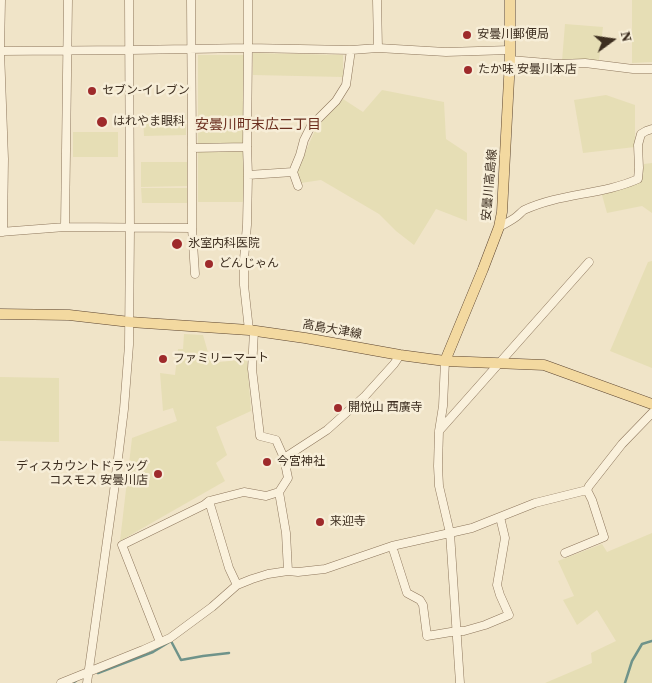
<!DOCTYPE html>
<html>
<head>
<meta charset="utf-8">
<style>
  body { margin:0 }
  #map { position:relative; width:652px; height:683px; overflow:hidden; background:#f0e4c8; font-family:"Source Serif 4",serif }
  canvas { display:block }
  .north { position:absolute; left:587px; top:15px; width:50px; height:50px; -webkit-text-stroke:4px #f7eed8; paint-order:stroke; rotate:76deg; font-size:14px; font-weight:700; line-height:20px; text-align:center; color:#3d2e20 }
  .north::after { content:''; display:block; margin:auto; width:18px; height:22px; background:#3d2e20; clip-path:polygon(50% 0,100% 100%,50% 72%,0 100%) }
</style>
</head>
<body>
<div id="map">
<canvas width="652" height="683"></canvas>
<div class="north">N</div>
</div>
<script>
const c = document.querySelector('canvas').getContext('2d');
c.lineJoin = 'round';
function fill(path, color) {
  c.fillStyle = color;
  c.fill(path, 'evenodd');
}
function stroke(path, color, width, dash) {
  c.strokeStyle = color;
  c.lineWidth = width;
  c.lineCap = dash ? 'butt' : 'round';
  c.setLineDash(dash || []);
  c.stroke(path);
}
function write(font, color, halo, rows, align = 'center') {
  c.font = font + ' "Source Serif 4","Noto Sans JP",serif';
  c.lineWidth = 5;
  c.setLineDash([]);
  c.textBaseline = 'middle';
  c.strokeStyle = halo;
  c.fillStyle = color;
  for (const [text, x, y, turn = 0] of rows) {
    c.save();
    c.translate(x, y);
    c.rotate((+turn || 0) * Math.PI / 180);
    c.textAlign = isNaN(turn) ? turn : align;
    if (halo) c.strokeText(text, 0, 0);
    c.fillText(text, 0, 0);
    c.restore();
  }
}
const farmland = new Path2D(`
  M632,0H652V62L632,63Z
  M565,24L603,27L599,60L562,61Z
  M253,53L343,55V77L253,75Z
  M198,55H245V202H198Z
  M382,90L444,102L446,139L467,153V221L436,209L414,245L396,231L379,214L321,180L301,183L297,171L316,128L343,99L363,112Z
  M606,95L635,105V147L583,153L574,100Z
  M186,114V135L144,136L143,115Z
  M73,132H118V157H73Z
  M141,162H187V186L141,187Z
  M652,163V213L642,206L607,213L602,195L641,182L644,164Z
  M141,188H187V203H142Z
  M652,261V368L610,351L648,262Z
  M184,334L203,335L211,363L247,359L251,411L216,427L227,455L216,463L225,481L120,541L132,438L177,421L173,408L163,411L160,373L175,375L178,349H183Z
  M0,377L59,378V442L0,441Z
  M652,533V683H545L592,663L591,653L616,641L597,610L577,625L563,600L574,596L558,561L602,544L607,552Z`);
const stream = new Path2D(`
  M98,673L153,652L171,641L181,660L203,656L229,653
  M72,683L76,681
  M625,683L632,661L642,644L652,641`);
const minor = new Path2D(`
  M1,0L0,51L4,159L3,232
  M191,0L192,148V228L195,274
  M248,0V48L247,147L248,175L247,225L244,259V285L249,330
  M377,0L378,48
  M0,51L130,50L248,48L351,50L378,48L446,52L510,50
  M510,60L559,64L585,63L633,69H652
  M192,148L247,147
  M293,172L298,186
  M248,175L293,172L300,155L304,140L311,126L336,101L346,85L351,50
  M65,227L68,0
  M499,227C504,224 511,221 516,217C519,215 521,212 524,210C560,193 602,195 638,179L639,168L638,145L641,134L646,131L652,129
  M0,232L65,227L192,228
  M254,331L252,369L260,436L276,440L284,458
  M445,361L443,406L439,431L438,466L439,486L450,533L460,683
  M439,431L589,262
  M209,501L244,492L266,496L279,492
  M392,546L407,593L420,600L423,605L427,636L457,631H464L485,625L509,615L500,595L497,585L505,538L500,517
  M565,553L604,537L592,500L587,490
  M288,571L286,533L279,492L288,478L284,458L327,430L365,396L394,364L400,355
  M160,642L122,545L204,505L209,501L229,568L237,585
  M61,683L143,650L170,638L212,607L237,585L252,579L268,574L288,571L298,572L325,569L392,546L472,528L535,503L587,490L589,486L622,444L652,413
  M87,683L114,491L124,409L129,345L130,228L129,0`);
const major = new Path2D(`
  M0,314L69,315L130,322L249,330L305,338L400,355L445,361L544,365L652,404
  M445,361L483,269L499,227L502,212L510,60V0`);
const markers = [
  [467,35,5,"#9e2a2b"],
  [468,70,5,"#9e2a2b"],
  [92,91,5,"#9e2a2b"],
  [102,122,6,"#9e2a2b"],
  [177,244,6,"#9e2a2b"],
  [209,264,5,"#9e2a2b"],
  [163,359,5,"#9e2a2b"],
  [338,408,5,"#9e2a2b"],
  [267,462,5,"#9e2a2b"],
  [158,474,5,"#9e2a2b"],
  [320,522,5,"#9e2a2b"]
];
const poiNames = [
  ["安曇川郵便局",477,35],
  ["たか味 安曇川本店",478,70],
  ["セブン-イレブン",102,91],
  ["はれやま眼科",113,122],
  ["氷室内科医院",188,244],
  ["どんじゃん",219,264],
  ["ファミリーマート",173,359],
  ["開悦山 西廣寺",348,408],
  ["今宮神社",277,462],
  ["ディスカウントドラッグ",148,467,"right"],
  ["コスモス 安曇川店",148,481,"right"],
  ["来迎寺",330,522]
];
const streetNames = [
  ["安曇川高島線",490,185,-85],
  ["高島大津線",332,330,10]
];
const neighbourhoodNames = [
  ["安曇川町末広二丁目",258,125]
];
fill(farmland, '#e6deb5');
stroke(stream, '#6f938a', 2.5);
stroke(minor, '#8d765c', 9);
stroke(major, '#5b4430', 11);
stroke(minor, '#faf1dc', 8);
stroke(major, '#f3d9a0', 10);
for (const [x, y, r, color] of markers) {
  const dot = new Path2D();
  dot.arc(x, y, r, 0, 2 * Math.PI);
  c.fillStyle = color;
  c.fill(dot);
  stroke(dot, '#f7eed8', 2);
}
write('12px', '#3d2e20', '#f7eed8', poiNames, 'left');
write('12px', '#3d2e20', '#f7eed8', streetNames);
write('14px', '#6b2e1e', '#f7eed8', neighbourhoodNames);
</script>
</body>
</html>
